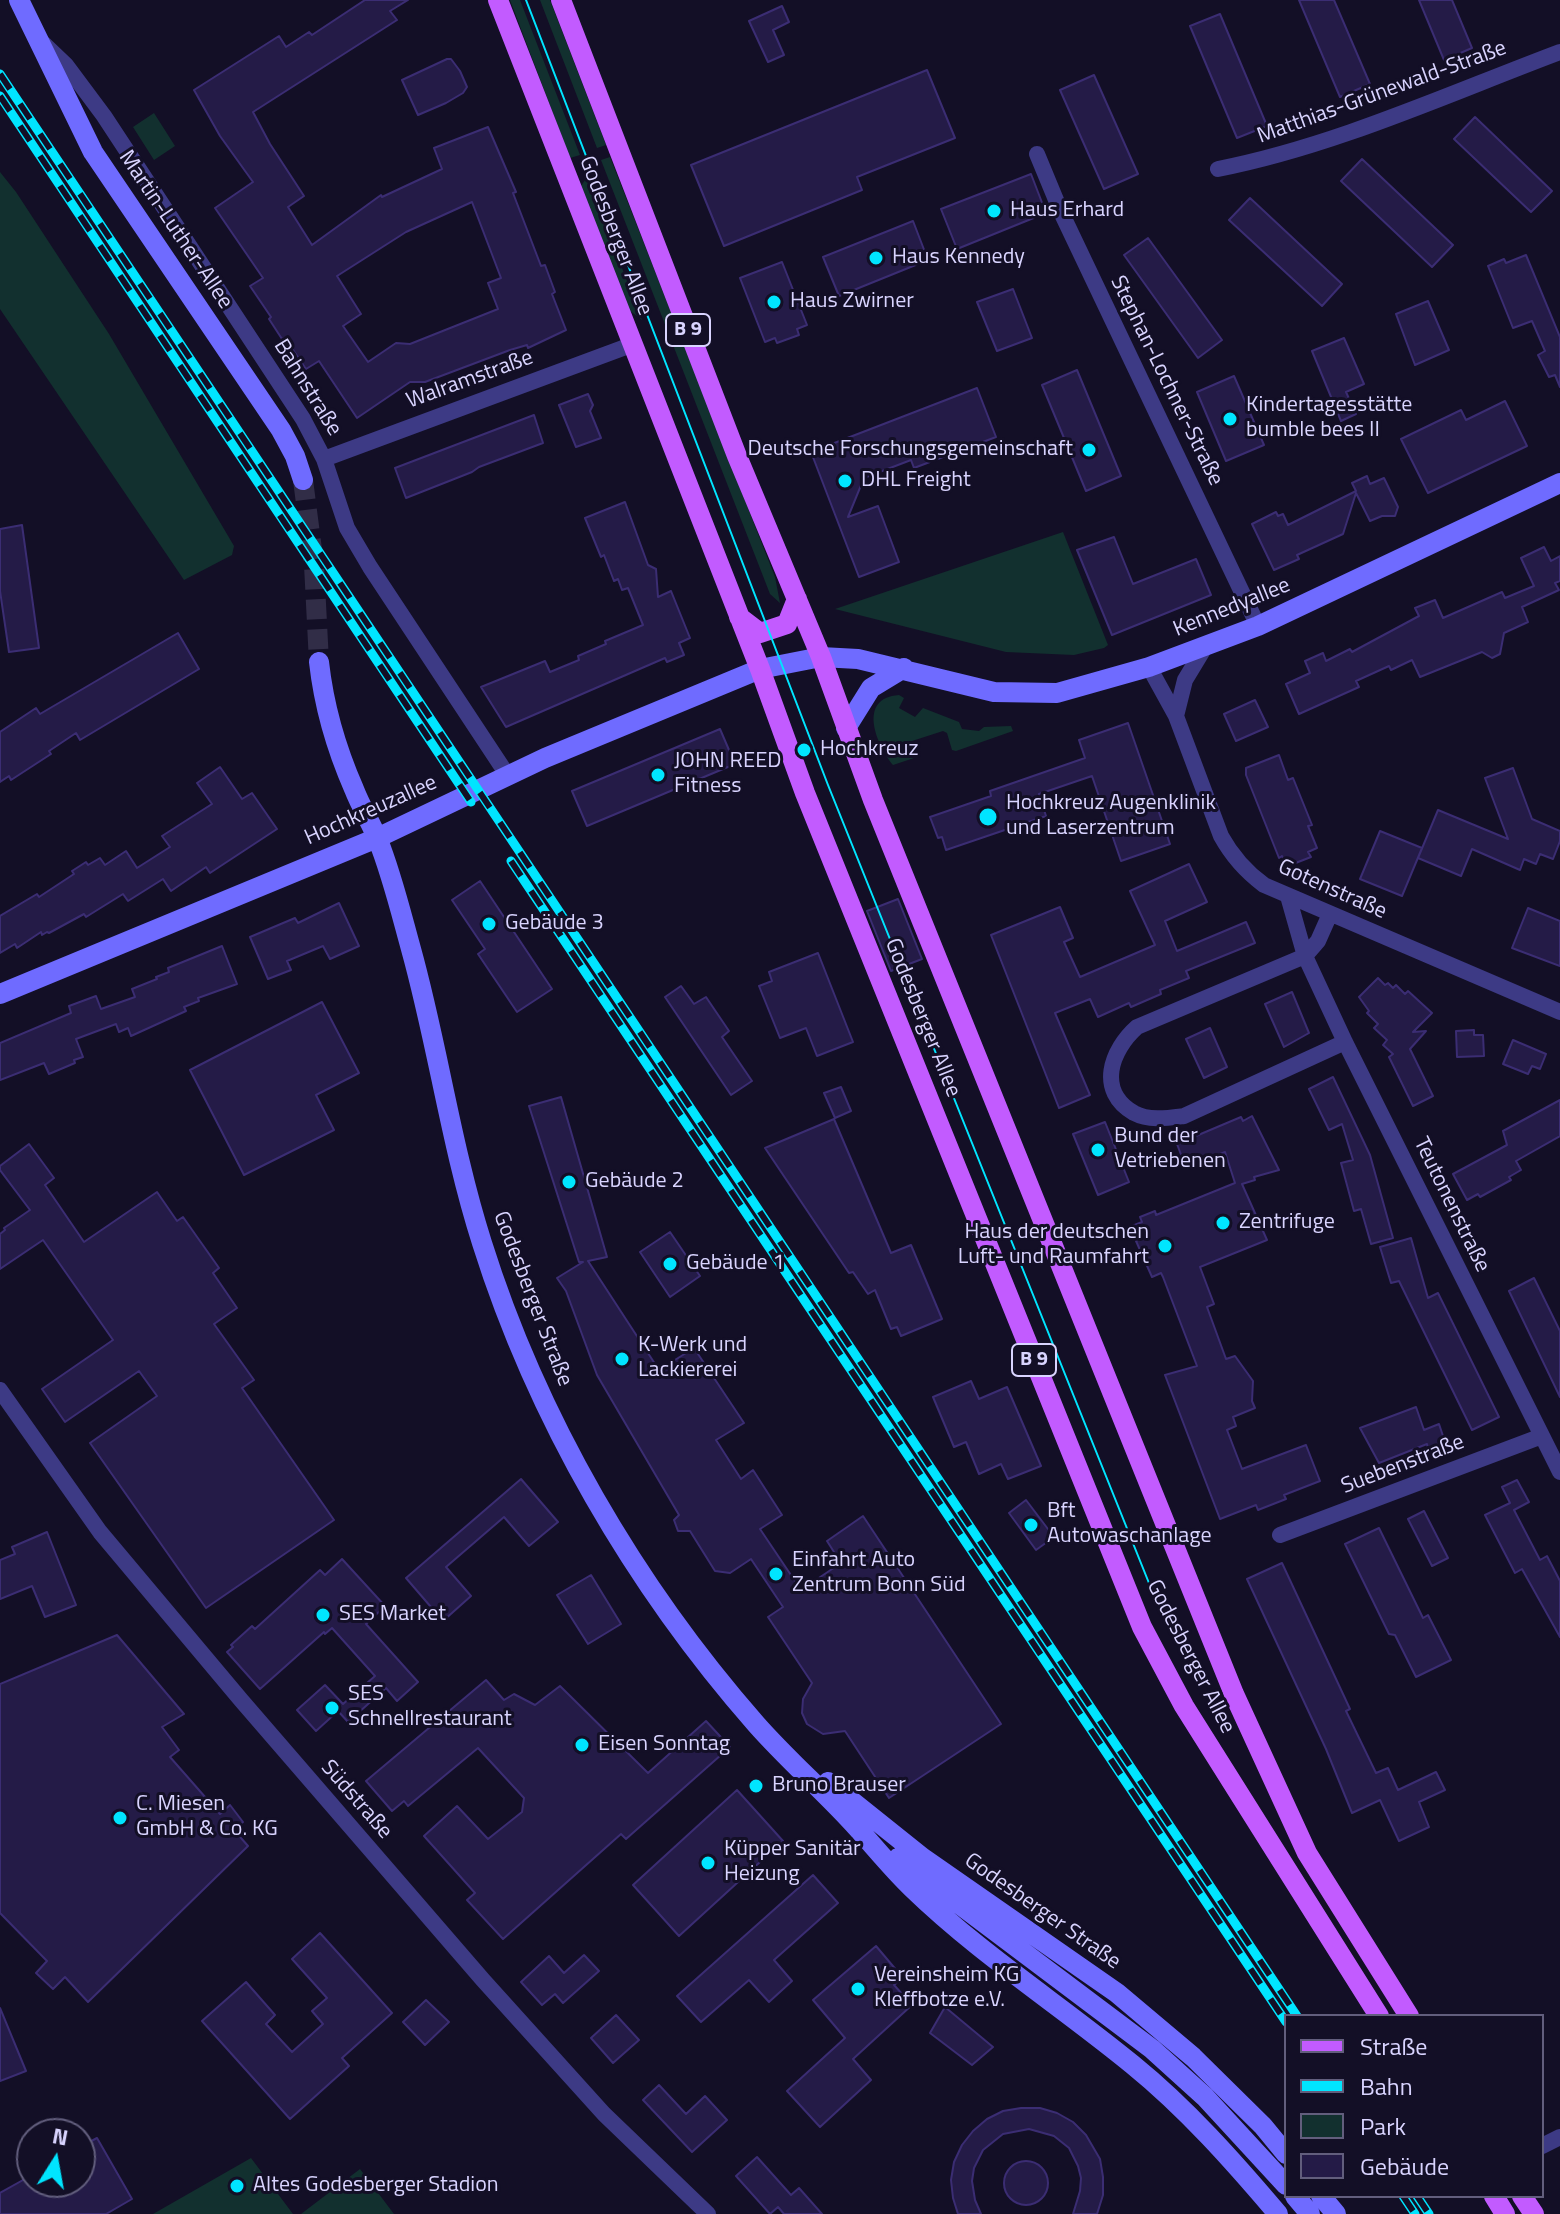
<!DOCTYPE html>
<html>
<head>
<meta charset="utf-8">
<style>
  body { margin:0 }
  #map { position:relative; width:1560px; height:2214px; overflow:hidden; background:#130f26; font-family:"Titillium Web",sans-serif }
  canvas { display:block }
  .legend { position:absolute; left:1284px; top:2014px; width:260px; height:184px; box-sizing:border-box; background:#130f26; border:2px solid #625e7d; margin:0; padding:10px 14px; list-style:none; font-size:24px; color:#d9d4ff }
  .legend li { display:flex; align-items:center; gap:16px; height:40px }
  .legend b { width:40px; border:2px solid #625e7d }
  .north { position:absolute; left:16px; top:2118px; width:80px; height:80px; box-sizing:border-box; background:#130f26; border:2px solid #625e7d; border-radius:50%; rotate:11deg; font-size:22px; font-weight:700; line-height:32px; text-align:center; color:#d9d4ff }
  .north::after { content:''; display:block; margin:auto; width:28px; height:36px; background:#00e5ff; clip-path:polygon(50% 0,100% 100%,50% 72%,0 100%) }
</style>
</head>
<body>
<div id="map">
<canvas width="1560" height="2214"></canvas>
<ul class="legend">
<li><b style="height:10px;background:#c25bff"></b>Straße</li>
<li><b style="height:10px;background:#00e5ff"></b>Bahn</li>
<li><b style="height:22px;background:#12302f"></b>Park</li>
<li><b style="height:22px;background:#241b47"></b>Gebäude</li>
</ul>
<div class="north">N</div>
</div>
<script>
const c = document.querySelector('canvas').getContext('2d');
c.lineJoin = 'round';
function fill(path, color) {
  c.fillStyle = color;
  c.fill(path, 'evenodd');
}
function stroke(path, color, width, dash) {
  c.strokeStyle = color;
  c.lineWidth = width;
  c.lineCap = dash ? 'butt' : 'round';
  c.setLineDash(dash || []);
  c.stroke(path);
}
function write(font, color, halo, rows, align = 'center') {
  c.font = font + ' "Titillium Web",sans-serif';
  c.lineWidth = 6;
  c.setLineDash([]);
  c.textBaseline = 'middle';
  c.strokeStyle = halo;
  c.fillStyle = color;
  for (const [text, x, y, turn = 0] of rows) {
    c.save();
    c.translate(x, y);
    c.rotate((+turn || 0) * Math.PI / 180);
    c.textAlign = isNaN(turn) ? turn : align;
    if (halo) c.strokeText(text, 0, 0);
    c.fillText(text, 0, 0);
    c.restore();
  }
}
const green = new Path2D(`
  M510,0H520L580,155L570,158Z
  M540,0H550L606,145L597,148Z
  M154,113L175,146L154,160L133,127Z
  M610,157L775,577L780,603L770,594L601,160Z
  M0,172L16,192L109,334L234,546L232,555L184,580L0,309Z
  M587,177L642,320L629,310L581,186Z
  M1063,532L1108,645L1104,648L1074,655L1006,652L835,609Z
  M899,695L904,698L899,708L915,717L923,708L959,722L962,729L979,731L984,727L1011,726L1013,731L956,751L952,750L947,733L943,731L912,741L914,758L893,765C876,744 857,698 899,695Z
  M251,2158L293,2214H153Z
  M360,2169L394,2214H301Z`);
const building = new Path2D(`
  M365,0H408L390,11L397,20L253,112L270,144L304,196L288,207L312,245L381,195L382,197L442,169L434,148L488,127L516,192L513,193L541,266L545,265L555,292L552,294L566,330L528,348L527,345L510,350L425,382H410L357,418L319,361L306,369L285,338L282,339L269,319L271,317L250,286L263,278L215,208L253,182L220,136L194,90L279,36L286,47L309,32L312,35ZM472,202L501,278L488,283L498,309L410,344L396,343L368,362L343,326L361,314L337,276L406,232Z
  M1299,0H1334L1370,84L1340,97Z
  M1419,0H1452L1472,48L1444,60Z
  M782,6L789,22L773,30L784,55L768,62L749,21Z
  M1220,14L1267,126L1237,138L1190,26Z
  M447,59H451L460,71L467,87L463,93L446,103L418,115L402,80Z
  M927,70L955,138L857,177L862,190L724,246L691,165Z
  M1094,75L1138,174L1104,189L1060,90Z
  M1475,117L1552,191L1531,212L1454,139Z
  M1362,159L1453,245L1432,267L1341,181Z
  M1031,174L1046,213L957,249L941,209Z
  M1250,198L1342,284L1322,306L1229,220Z
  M913,221L928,260L839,296L823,257Z
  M1148,238L1222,340L1198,358L1124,255Z
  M1526,255L1560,337V387L1555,375L1549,377L1538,355L1545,351L1532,321L1513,328L1488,266L1504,259L1506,263Z
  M782,262L807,325L797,329L799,335L777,343L775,338L765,342L740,278Z
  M1013,289L1032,338L997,351L977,302Z
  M1428,301L1449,350L1415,365L1396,314Z
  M1344,338L1364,384L1346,392L1356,414L1341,421L1312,351Z
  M1077,370L1121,476L1086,491L1042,385Z
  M1234,376L1264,445L1226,461L1197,392Z
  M977,388L996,437L914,468L911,460L864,478L848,517L878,506L899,562L859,577L811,452Z
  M588,394L593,405L590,411L601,438L576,447L559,405Z
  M1505,401L1527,446L1428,493L1401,439L1461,410L1466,420Z
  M534,415L543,443L479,467L472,472L406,498L395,468Z
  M1367,476L1370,484L1384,478L1398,507L1395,516H1382L1370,521L1356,493L1343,534L1297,555L1299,559L1274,570L1252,524L1276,512L1278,516L1283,514L1288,525L1356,491L1352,483Z
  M625,502L648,565L656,569L658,597L671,591L690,638L679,643L684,655L667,662L665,658L506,727L481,687L545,661L550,672L579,660L578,656L606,644L605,641L643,625L628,588L622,590L618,579L614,581L604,555L601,557L585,518Z
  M22,525L39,648L9,652L0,591V529Z
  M1114,537L1133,584L1196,559L1211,595L1112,635L1077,550Z
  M1544,547L1551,561L1560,556V581L1555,583L1559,590L1522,607L1528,622L1504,633L1500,654L1492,658L1482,652L1420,677L1412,660L1391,670L1389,666L1356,681L1359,687L1299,714L1286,684L1310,673L1305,661L1323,653L1326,661L1350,649L1352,652L1419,616L1415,608L1435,600L1443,618L1502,592L1505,598L1534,586L1521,558Z
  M178,633L199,669L80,740L76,733L49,751L51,754L11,780L9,776L0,782V732L36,708L40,714Z
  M1255,700L1268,727L1236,741L1224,714Z
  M1128,723L1170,844L1121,861L1092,776L1039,794L1046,816L946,850L942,837L938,838L930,817L991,796L990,791L1085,758L1079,740Z
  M720,729L735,764L587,826L572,791Z
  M1279,755L1288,780L1293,778L1312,825L1308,826L1317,848L1308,852L1311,857L1293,864L1291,859L1284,861L1282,856L1279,858L1246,775V768Z
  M220,767L242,799L252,793L277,829L210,873L206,867L171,891L163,879L128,901L123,894L86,917L84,914L49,933L47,932L42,935L41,932L17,948L15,944L0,953V916L37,894L39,897L74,874L72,871L86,862L88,865L100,858L105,865L126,851L137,868L170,847L162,836L212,804L197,783Z
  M1513,768L1532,819L1560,831V841L1553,859L1540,854L1536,864L1524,859L1520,870L1472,849L1461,876L1418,858L1438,810L1508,839L1485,778Z
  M1380,831L1422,848L1402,896L1360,879Z
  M1189,864L1207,902L1165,921L1177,951L1246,922L1255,943L1186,971L1189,978L1160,990L1161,994L1131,1007L1129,1003L1098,1017L1090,999L1055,1013L1090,1095L1059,1108L991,935L1060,907L1073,938L1064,942L1080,977L1155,945L1130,891Z
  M480,881L552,989L517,1012L478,954L485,949L452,900Z
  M898,899L922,959L891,971L867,911Z
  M339,903L359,946L330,959L323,946L287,961L291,970L268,979L250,937L295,918L298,923Z
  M1528,908L1560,921V966L1512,948Z
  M222,946L237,984L198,998L199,1001L184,1007L186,1011L131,1036L128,1028L119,1032L116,1024L76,1039L83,1057L74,1060L75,1063L49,1074L44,1063L0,1080V1043L71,1013L69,1006L96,996L101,1009L135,997L132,989L157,979L156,977L169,972L168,968Z
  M818,953L853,1042L817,1056L806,1028L780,1038L759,986L772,981L769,972Z
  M1378,978L1385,985L1388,983L1393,988L1396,985L1405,994L1408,991L1432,1013L1413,1032L1426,1031L1410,1049L1433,1096L1413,1106L1389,1057L1393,1054L1383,1045L1387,1040L1374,1028L1378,1024L1367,1013L1369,1011L1359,997Z
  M681,986L694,1004L706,997L729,1031L722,1037L752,1081L731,1095L665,997Z
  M1292,992L1309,1033L1284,1047L1265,1004Z
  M322,1002L359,1073L316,1095L334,1130L244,1175L190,1070Z
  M1210,1028L1227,1067L1204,1078L1186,1039Z
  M1474,1030V1035H1483L1484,1056L1457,1057L1456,1031Z
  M1513,1040L1546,1054L1540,1069L1532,1066L1528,1074L1503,1064Z
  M1333,1077L1370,1155L1393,1238L1371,1244L1361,1209L1354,1211L1341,1163L1353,1160L1342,1124L1329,1130L1309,1089Z
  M841,1087L851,1111L835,1118L824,1093Z
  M561,1097L607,1257L588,1261L659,1370L694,1348L744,1423L716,1440L741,1479L753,1470L782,1515L760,1529L801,1590L841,1563L827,1541L863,1516L1001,1724L889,1798L845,1731L823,1734L807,1724L802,1713L803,1699L812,1683L768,1617L783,1607L751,1559L730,1573L715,1571L690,1531H678L674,1520L679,1515L597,1375L566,1291L557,1278L583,1262H579L529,1106Z
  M1560,1100V1136L1516,1161L1521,1170L1509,1177L1511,1180L1480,1197L1478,1194L1467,1200L1453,1174L1507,1145L1503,1131Z
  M1252,1116L1279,1170L1254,1177L1255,1180L1242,1184L1267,1240L1200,1267L1214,1304L1207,1307L1226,1359L1235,1356L1253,1381L1252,1401L1255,1408L1233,1417L1236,1426L1227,1430L1242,1469L1306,1445L1320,1481L1284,1495L1286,1499L1258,1510L1256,1505L1220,1519L1165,1375L1197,1366L1163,1277L1161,1273L1152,1277L1136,1241L1138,1240L1132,1226L1142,1222L1140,1217L1155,1211L1156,1215L1235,1183L1225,1152L1186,1168L1177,1144L1241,1117L1243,1121Z
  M834,1119L891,1253L911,1245L942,1319L901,1336L897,1327L891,1329L875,1290L868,1294L853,1272L849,1273L765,1148Z
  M1105,1122L1129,1182L1098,1195L1073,1134Z
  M29,1144L54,1178L45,1185L84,1242L157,1192L177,1221L183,1217L219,1268L213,1273L237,1308L214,1324L254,1380L242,1388L334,1520L206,1608L90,1443L157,1396L139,1371L65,1422L42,1389L113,1340L43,1240L0,1269V1234L5,1230L4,1228L30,1210L0,1170V1166Z
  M670,1232L700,1276L670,1297L640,1252Z
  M1411,1238L1428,1298L1438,1293L1499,1417L1472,1430L1399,1281L1391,1283L1380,1247Z
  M1534,1278L1560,1331V1397L1509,1291Z
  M971,1381L979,1399L1007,1387L1041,1466L1008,1479L1001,1464L979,1474L966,1442L954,1447L933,1397Z
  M1416,1407L1424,1430L1439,1424L1445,1442L1428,1448L1427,1444L1379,1463L1360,1428Z
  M521,1479L558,1522L529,1546L504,1517L446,1567L471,1596L443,1621L406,1578Z
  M1517,1480L1529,1502L1514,1510L1540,1560L1547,1556L1560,1581V1637L1522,1569L1515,1573L1485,1515L1510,1503L1502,1487Z
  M1026,1500L1054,1537L1036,1550L1009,1513Z
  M1424,1511L1448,1558L1432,1566L1408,1519Z
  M1379,1528L1423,1618L1428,1615L1451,1660L1416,1677L1395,1635L1389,1634L1345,1544Z
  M47,1532L76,1605L45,1617L32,1586L0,1599V1560L15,1554L12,1547Z
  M342,1559L385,1606L366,1624L418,1682L397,1701L386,1688L348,1722L338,1711L316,1731L297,1710L325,1685L343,1704L375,1676L332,1628L325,1634L324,1632L260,1689L227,1652L233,1647L231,1645L252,1626L255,1629L320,1570L325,1575Z
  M1282,1563L1350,1709L1346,1711L1376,1773L1388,1768L1398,1790L1436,1772L1445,1790L1419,1802L1429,1827L1399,1841L1380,1800L1352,1813L1326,1749L1247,1579Z
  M591,1575L621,1624L588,1644L557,1595Z
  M117,1635L184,1714L162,1727L179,1750L170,1757L220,1814L230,1805L243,1822L234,1830L248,1846L88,2002L65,1977L53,1989L36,1973L47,1961L0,1913V1684Z
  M486,1680L504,1700L514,1694L535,1705L560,1686L648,1773L706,1721L730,1747L626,1839L621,1834L503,1939L467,1900L475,1893L424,1836L457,1806L488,1839L522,1812L524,1798L478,1748L408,1806L404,1801L392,1811L366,1781Z
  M737,1790L783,1841L679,1936L633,1885Z
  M813,1875L838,1903L774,1960L792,1981L769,2002L749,1980L701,2022L677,1996Z
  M320,1933L392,2013L342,2058L349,2066L290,2119L202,2021L246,1982L275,2015L266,2024L292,2052L323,2024L312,2011L327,1998L292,1959Z
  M876,1946L903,1978L894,1985L912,2005L853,2059L871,2080L820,2127L787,2091L845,2038L813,2000Z
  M584,1955L599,1971L563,2003L555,1994L542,2005L521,1982L549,1956L564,1973Z
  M426,2000L449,2022L425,2045L403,2022Z
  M945,2007L993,2047L972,2065L930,2033Z
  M0,2008L26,2071L0,2081Z
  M616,2015L639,2040L613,2063L591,2038Z
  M659,2085L686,2114L705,2096L727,2120L692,2152L643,2100Z
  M1021,2108H1040L1057,2113L1073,2122L1086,2135L1100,2159L1103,2177V2195L1097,2214H1073L1080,2191L1081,2178L1078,2166L1069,2148L1054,2136L1029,2129L1003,2134L983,2150L974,2168L972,2181L975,2200L981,2214H958L953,2198L951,2180L954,2162L962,2145L973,2131L987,2119L1003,2111Z
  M97,2138L132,2199L106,2214H0V2193L32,2175V2182H80V2147Z
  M757,2157L791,2195L799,2188L822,2214H784L778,2207L770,2214L736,2176Z
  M1004 2183a22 22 0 1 1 44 0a22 22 0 1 1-44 0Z`);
const secondaryTunnel = new Path2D(`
  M303,480L314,565L319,662`);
const street = new Path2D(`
  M44,44L66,65L104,116L303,419L324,459L347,528L370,567L508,776
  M1037,154L1061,212L1258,626
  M1218,169C1335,146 1448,94 1560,52
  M324,459L631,345
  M1149,667L1176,716L1221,836C1232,856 1245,871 1264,885L1560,1012
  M1176,716L1185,680L1205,647
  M1288,896L1305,956L1345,1042L1560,1472
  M1330,914L1318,941L1305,956L1137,1027C1111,1050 1096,1091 1134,1113C1149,1121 1168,1118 1184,1116L1345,1042
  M0,1390L100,1532L241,1700L483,1980L604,2114L708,2214
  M1280,1535L1542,1436
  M1542,2146L1560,2137`);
const secondary = new Path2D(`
  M19,0L93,152L281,430L295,456L303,480
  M319,662C324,707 336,748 354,789C361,807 371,823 378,840C392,875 401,913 411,949C438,1046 451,1146 482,1243C537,1418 635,1586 756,1724C785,1757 818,1786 848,1818C870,1841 889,1866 912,1888C980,1954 1060,2005 1133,2065C1186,2108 1234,2162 1278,2214
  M846,728L871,688L904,668
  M0,994L377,838L545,758L760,669L821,657L858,659L994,692L1057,693L1149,667L1258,626L1560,483
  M828,1782L923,1858L1117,1993L1193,2057L1263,2126L1286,2154
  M898,1858L1152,2049L1205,2097L1286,2185
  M1295,2196L1310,2214
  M1321,2196L1336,2214`);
const primary = new Path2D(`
  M498,0L760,669L805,793L1142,1627L1184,1706L1379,2016
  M561,0L737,456L821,657L873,800L1234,1694L1307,1853L1409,2016
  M739,617L760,633L787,624L797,599
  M1494,2196L1505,2214
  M1522,2196L1534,2214`);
const tram = new Path2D(`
  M526,0L828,785L1155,1598`);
const rail = new Path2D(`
  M0,74L1297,2016
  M0,96L471,802
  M511,861L1286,2022
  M1403,2196L1415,2214
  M1417,2196L1429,2214`);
const markers = [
  [994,211,8,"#00e5ff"],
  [876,258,8,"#00e5ff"],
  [774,302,8,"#00e5ff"],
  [1230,419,8,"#00e5ff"],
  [1089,450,8,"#00e5ff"],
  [845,481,8,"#00e5ff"],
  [804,750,8,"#00e5ff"],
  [658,775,8,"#00e5ff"],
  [988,817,10,"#00e5ff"],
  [489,924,8,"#00e5ff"],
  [1098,1150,8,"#00e5ff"],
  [569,1182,8,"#00e5ff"],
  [1223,1223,8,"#00e5ff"],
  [1165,1246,8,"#00e5ff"],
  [670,1264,8,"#00e5ff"],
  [622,1359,8,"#00e5ff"],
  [1031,1525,8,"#00e5ff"],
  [776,1574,8,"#00e5ff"],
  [323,1615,8,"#00e5ff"],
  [332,1708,8,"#00e5ff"],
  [582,1745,8,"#00e5ff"],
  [756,1786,8,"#00e5ff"],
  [120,1818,8,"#00e5ff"],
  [708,1863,8,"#00e5ff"],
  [858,1989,8,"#00e5ff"],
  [237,2186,8,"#00e5ff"]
];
const shields = [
  [688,330,44],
  [1034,1360,44]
];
const shieldNames = [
  ["B 9",688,330],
  ["B 9",1034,1360]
];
const streetNames = [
  ["Matthias-Grünewald-Straße",1382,93,-20],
  ["Martin-Luther-Allee",175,230,56],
  ["Godesberger Allee",615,236,69],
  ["Walramstraße",470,380,-20],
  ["Stephan-Lochner-Straße",1166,381,64],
  ["Bahnstraße",307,388,58],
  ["Kennedyallee",1232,608,-22],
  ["Hochkreuzallee",371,811,-24],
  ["Gotenstraße",1332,890,24],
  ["Godesberger Allee",922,1018,68],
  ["Teutonenstraße",1451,1205,64],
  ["Godesberger Straße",532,1299,69],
  ["Suebenstraße",1403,1465,-21],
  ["Godesberger Allee",1190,1657,63],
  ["Südstraße",356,1800,49],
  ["Godesberger Straße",1042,1912,35]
];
const poiNames = [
  ["Haus Erhard",1010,211],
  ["Haus Kennedy",892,258],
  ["Haus Zwirner",790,302],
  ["Kindertagesstätte",1246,406],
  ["bumble bees II",1246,431],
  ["Deutsche Forschungsgemeinschaft",1073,450,"right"],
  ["DHL Freight",861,481],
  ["Hochkreuz",820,750],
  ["JOHN REED",674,762],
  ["Fitness",674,787],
  ["Hochkreuz Augenklinik",1006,804],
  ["und Laserzentrum",1006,829],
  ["Gebäude 3",505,924],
  ["Bund der",1114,1137],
  ["Vetriebenen",1114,1162],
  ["Gebäude 2",585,1182],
  ["Zentrifuge",1239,1223],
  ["Haus der deutschen",1149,1233,"right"],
  ["Luft- und Raumfahrt",1149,1258,"right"],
  ["Gebäude 1",686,1264],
  ["K-Werk und",638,1346],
  ["Lackiererei",638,1371],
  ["Bft",1047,1512],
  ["Autowaschanlage",1047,1537],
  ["Einfahrt Auto",792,1561],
  ["Zentrum Bonn Süd",792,1586],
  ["SES Market",339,1615],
  ["SES",348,1695],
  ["Schnellrestaurant",348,1720],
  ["Eisen Sonntag",598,1745],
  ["Bruno Brauser",772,1786],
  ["C. Miesen",136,1805],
  ["GmbH & Co. KG",136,1830],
  ["Küpper Sanitär",724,1850],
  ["Heizung",724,1875],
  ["Vereinsheim KG",874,1976],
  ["Kleffbotze e.V.",874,2001],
  ["Altes Godesberger Stadion",253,2186]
];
fill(green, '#12302f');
fill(building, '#241b47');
stroke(building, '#3b2d73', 2);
stroke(secondaryTunnel, '#312d47', 20, [20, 10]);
stroke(street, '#3d3a85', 16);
stroke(secondary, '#6f6bff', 20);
stroke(primary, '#c25bff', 20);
stroke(tram, '#00e5ff', 2);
stroke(rail, '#00e5ff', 9);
stroke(rail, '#130f26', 6, [18]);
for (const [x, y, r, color] of markers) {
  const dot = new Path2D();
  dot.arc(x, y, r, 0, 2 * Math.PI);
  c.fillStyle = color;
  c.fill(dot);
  stroke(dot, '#130f26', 3);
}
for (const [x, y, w] of shields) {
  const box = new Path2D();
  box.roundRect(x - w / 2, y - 16, w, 32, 6);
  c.fillStyle = '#130f26';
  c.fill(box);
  stroke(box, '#d9d4ff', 2);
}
write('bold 20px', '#d9d4ff', null, shieldNames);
write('22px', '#d9d4ff', '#130f26', streetNames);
write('22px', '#d9d4ff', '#130f26', poiNames, 'left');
</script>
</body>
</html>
